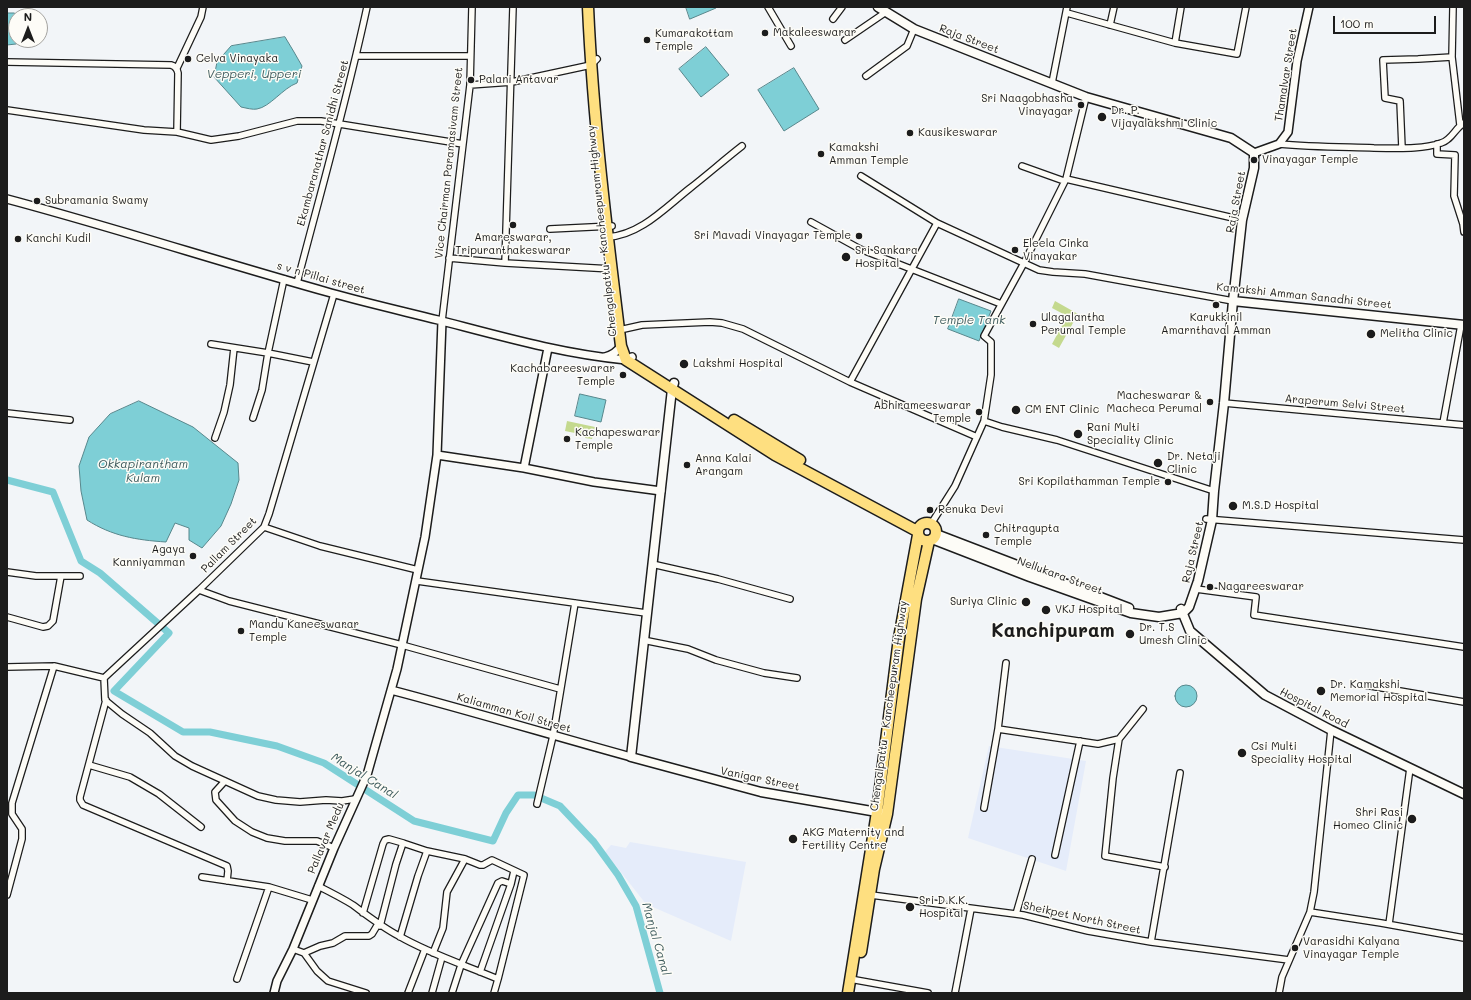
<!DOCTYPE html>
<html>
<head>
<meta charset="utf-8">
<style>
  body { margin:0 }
  #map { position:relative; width:1471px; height:1000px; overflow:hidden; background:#f2f5f8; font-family:Mali,sans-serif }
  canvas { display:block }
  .frame { position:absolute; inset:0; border:8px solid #1c1c1c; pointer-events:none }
  .north { position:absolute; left:8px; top:8px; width:40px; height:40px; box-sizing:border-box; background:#fdfcf7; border:1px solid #a3a29f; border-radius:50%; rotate:0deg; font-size:11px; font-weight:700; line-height:16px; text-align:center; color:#1c1c1c }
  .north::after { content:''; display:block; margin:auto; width:14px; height:18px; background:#1c1c1c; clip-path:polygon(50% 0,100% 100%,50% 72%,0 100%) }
  .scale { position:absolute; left:1333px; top:16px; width:103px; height:18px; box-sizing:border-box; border:2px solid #1c1c1c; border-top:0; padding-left:5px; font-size:12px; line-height:14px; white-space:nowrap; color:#1c1c1c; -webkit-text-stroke:3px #fdfcf7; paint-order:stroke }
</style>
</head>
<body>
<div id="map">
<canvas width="1471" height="1000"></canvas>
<div class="frame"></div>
<div class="north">N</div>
<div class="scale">100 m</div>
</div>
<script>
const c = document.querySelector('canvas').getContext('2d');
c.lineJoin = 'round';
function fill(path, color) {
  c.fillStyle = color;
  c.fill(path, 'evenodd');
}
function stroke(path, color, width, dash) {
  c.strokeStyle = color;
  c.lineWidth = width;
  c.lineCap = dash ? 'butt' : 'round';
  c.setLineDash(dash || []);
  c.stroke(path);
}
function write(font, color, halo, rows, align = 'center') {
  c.font = font + ' Mali,sans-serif';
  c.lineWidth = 3;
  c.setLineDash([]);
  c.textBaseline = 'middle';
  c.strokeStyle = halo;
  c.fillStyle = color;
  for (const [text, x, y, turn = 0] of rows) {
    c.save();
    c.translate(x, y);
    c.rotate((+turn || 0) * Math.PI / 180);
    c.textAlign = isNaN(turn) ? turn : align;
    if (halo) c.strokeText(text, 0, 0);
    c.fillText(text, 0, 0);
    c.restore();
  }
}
const built = new Path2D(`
  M989,746L1086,761L1066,871L968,838Z
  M630,842L746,862L731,941L646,904L605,852L611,845L626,848Z`);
const green = new Path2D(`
  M1055,301L1078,314L1059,348L1052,344L1067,316L1052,308Z
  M567,421L595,427L592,439L585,438V435L565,431Z`);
const water = new Path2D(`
  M686,7H716V8L690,19Z
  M7,13H14L20,16H16V40H22L16,44L7,45Z
  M285,37L294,52L302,66L297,83C283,88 270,107 257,109C253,110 246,108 241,107L214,77L217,62L231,46Z
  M706,47L729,75L701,97L679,69Z
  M794,68L819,109L784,131L758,90Z
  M959,299L991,311L979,341L948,329Z
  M580,394L606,400L601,422L575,416Z
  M139,401L193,427L238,463L239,480L231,504L221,526L202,548L189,540V528L175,523L166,542C136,540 112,536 87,520L81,491L79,466L89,437L110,414Z
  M1175 696a11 11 0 1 1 22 0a11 11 0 1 1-22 0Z`);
const canal = new Path2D(`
  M7,480L53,492L81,561L100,573L169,633L114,691L183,732H210L277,746L324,763L414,821L493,841L506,813L518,795H534L560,806L594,842L618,875L636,906L660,993`);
const minor = new Path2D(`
  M768,7L791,46
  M1453,7L1452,57L1460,125
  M1067,13L1175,43L1237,54L1246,7
  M833,19L842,7
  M1110,25L1114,7
  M845,40L886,12
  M1175,43L1181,7
  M356,56H470
  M7,62L171,65C175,66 177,68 178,73L177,132
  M177,68L201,17L203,7
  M866,76L907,46L914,29
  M1052,83L1067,7
  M470,85L512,82L591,65L597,59
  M1086,97L1066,179L1024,263L984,336L991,342V375L984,421L1002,427L1057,440L1214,491
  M7,110L144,130L177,132L211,140L239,136L297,121H321L463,144
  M1279,144C1311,147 1343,147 1374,148C1397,148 1420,150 1441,143C1452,140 1455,128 1464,123
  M1437,144V154L1455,155L1454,196L1463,224L1464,232
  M1402,148L1400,101L1385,98L1383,60L1418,59L1452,57
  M1022,166L1064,181
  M861,176L937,223L1039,270L1053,272L1085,274L1233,301
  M1066,179L1242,220
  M811,222L860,249L1001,304
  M550,229L612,226
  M608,237C640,235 665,208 689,189C707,175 724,160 742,146
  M449,258L505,263L612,269
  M505,263L513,7
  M297,283C321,191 347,100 367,7
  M442,321L470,85L472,7
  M624,329L642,325L710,322L722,323L743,329L850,382L977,437
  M211,344L268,353L313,362
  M850,382L937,223
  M1224,403L1464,425
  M7,413L70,420
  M253,418L262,390L268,353L284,279
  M1443,423L1461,325
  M215,438L224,412L230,385L234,348
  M1206,519L1464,540
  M931,524L955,486L984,421
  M264,527L320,546L418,570
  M652,564L718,579L790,599
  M7,572L36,576H80
  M417,581L646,613
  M1196,589L1256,597L1254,615L1464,647
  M199,590L229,601L402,645L560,689
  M7,617L43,627L48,626L53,621L61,576
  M643,640L688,649L716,660L764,673L797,678
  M7,667L54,666L104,678L199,590L264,527L269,514L334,294
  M104,678L105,700L122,714L150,733L175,756L192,766L258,796L276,800L300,802L326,800L342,801L355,799
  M1365,685L1464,702
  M106,700L80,797V800L83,805L227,866L228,871L227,881
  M998,729L1098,744L1119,739L1143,709
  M1119,739L1113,778L1105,856L1165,867
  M89,765L130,777L159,794L201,827
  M225,781L215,792L216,800L235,821L252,832L267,838L285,841H317L334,848
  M537,804L553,736L575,603
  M984,808L998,729L1006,663
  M1055,855L1080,741
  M202,877L269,887
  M318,886C330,892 342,898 353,905C368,916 382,927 399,936C430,954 465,965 498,979L524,875L492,860L483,865H480L465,859L427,851L403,843L396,864L380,926
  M7,895L22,839V829L12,814V803L54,666
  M871,895L1023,915L1088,931L1151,942L1289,960
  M1310,912L1381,923L1464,938
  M363,913L383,844L385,840L389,839L403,843
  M1016,914L1032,859
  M1389,924L1410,768
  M400,937L418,876L427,851
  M1151,942L1180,773
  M293,949L304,953L317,971L328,981L366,993
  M304,953L320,946L333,943L345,936H369L372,934L378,924
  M433,953L443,928L447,892L465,859
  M480,972L511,884L514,871
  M237,979L269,887L312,900
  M850,979L928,993
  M408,993L425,949
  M432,993L442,957
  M452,993L461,965L498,883L502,881L511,884
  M494,993L498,979
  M955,993L971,909
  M1279,993L1282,977L1310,912L1314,892L1331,730`);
const tertiary = new Path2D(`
  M1254,153L1279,144L1288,132L1297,61L1309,7
  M7,199C116,228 223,263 331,293C367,303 402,311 438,320C500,336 562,354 626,360L632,357
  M548,348L524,468L594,482L661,491
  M605,357C613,355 617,352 621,346
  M437,455L524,468
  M391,690C471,711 551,735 631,757
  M274,993L277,981L293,949L334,848L367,775L397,669L425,537L437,455L442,321`);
const secondary = new Path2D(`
  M878,7L914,29L1086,97L1231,138L1254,153V168L1242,220L1233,301L1224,403L1214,491L1212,520L1198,581L1189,607L1183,613L1159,617L1131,613L1030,577L932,539
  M1233,301L1464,325
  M674,383L672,389L631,757L761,792L883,813
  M936,534L1129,608
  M1181,609L1190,631L1265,695L1331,730L1464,794`);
const trunk = new Path2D(`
  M588,7C593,120 607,233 621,346L626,360L775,455L917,531
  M734,420L800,460
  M918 532a9 9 0 1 1 18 0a9 9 0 1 1-18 0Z
  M861,952L874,869L887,814L916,599L929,541
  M848,993L877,812L899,638L918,535`);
const markers = [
  [765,33,4,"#1c1c1c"],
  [647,40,4,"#1c1c1c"],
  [188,59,4,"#1c1c1c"],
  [471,80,4,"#1c1c1c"],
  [1081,105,4,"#1c1c1c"],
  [1102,117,5,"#1c1c1c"],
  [910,133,4,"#1c1c1c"],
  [821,154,4,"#1c1c1c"],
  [1254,160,4,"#1c1c1c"],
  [37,201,4,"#1c1c1c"],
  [513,225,4,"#1c1c1c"],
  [859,236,4,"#1c1c1c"],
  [18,239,4,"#1c1c1c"],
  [1015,250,4,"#1c1c1c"],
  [846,257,5,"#1c1c1c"],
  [1216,305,4,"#1c1c1c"],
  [1033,324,4,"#1c1c1c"],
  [1371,334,5,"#1c1c1c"],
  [684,364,5,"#1c1c1c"],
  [623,375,4,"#1c1c1c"],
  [1210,402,4,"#1c1c1c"],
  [1016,410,5,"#1c1c1c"],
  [979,412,4,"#1c1c1c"],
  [1078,434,5,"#1c1c1c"],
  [567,439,4,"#1c1c1c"],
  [1158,463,5,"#1c1c1c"],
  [687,465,4,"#1c1c1c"],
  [1168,482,4,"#1c1c1c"],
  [1233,506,5,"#1c1c1c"],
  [930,510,4,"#1c1c1c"],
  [986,535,4,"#1c1c1c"],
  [193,556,4,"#1c1c1c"],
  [1210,587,4,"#1c1c1c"],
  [1026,602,5,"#1c1c1c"],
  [1046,610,5,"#1c1c1c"],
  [241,631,4,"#1c1c1c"],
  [1130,634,5,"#1c1c1c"],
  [1321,691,5,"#1c1c1c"],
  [1242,753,5,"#1c1c1c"],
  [1412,819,5,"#1c1c1c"],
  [793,839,5,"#1c1c1c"],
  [910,907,5,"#1c1c1c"],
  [1295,948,4,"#1c1c1c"]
];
const poiNames = [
  ["Makaleeswarar",773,33],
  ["Kumarakottam",655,34],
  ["Temple",655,47],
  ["Celva Vinayaka",196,59],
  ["Palani Antavar",479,80],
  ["Sri Naagobhasha",1073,99,"right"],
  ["Vinayagar",1073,112,"right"],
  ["Dr. P.",1111,111],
  ["Vijayalakshmi Clinic",1111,124],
  ["Kausikeswarar",918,133],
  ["Kamakshi",829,148],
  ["Amman Temple",829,161],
  ["Vinayagar Temple",1262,160],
  ["Subramania Swamy",45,201],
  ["Sri Mavadi Vinayagar Temple",851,236,"right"],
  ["Amareswarar,",513,238,"center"],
  ["Tripuranthakeswarar",513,251,"center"],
  ["Kanchi Kudil",26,239],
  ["Eleela Cinka",1023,244],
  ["Vinayakar",1023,257],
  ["Sri Sankara",855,251],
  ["Hospital",855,264],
  ["Ulagalantha",1041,318],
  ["Perumal Temple",1041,331],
  ["Karukkinil",1216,318,"center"],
  ["Amarnthaval Amman",1216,331,"center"],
  ["Melitha Clinic",1380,334],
  ["Lakshmi Hospital",693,364],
  ["Kachabareeswarar",615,369,"right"],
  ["Temple",615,382,"right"],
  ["Macheswarar &",1202,396,"right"],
  ["Macheca Perumal",1202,409,"right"],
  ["Abhirameeswarar",971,406,"right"],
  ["Temple",971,419,"right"],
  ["CM ENT Clinic",1025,410],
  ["Rani Multi",1087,428],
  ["Speciality Clinic",1087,441],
  ["Kachapeswarar",575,433],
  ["Temple",575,446],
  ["Dr. Netaji",1167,457],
  ["Clinic",1167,470],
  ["Anna Kalai",695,459],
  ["Arangam",695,472],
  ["Sri Kopilathamman Temple",1160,482,"right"],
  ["M.S.D Hospital",1242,506],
  ["Renuka Devi",938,510],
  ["Chitragupta",994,529],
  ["Temple",994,542],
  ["Agaya",185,550,"right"],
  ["Kanniyamman",185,563,"right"],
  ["Nagareeswarar",1218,587],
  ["Suriya Clinic",1017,602,"right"],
  ["VKJ Hospital",1055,610],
  ["Mandu Kaneeswarar",249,625],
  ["Temple",249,638],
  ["Dr. T.S",1139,628],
  ["Umesh Clinic",1139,641],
  ["Dr. Kamakshi",1330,685],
  ["Memorial Hospital",1330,698],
  ["Csi Multi",1251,747],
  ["Speciality Hospital",1251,760],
  ["Shri Rasi",1403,813,"right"],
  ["Homeo Clinic",1403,826,"right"],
  ["AKG Maternity and",802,833],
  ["Fertility Centre",802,846],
  ["Sri D.K.K.",919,901],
  ["Hospital",919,914],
  ["Varasidhi Kalyana",1303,942],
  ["Vinayagar Temple",1303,955]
];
const streetNames = [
  ["Raja Street",969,39,21],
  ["Thamalvar Street",1286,75,-81],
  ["Ekambaranathar Sanidhi Street",323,143,-75],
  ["Vice Chairman Paramasivam Street",449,163,-84],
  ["Raja Street",1236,202,-79],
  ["Chengalpattu - Kancheepuram Highway",602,231,-96],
  ["s v n Pillai street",321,278,16],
  ["Kamakshi Amman Sanadhi Street",1304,296,6],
  ["Araperum Selvi Street",1345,404,5],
  ["Pallam Street",229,545,-45],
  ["Raja Street",1193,552,-77],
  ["Nellukara Street",1060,576,20],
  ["Chengalpattu - Kancheepuram Highway",889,706,-82],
  ["Hospital Road",1314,708,27],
  ["Kaliamman Koil Street",514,713,16],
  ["Vanigar Street",760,779,12],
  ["Pallavar Medu",326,838,-67],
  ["Sheikpet North Street",1082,918,12]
];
const waterNames = [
  ["Vepperi, Upperi",254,74],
  ["Temple Tank",969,320],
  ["Okkapirantham",143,464],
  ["Kulam",143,478],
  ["Manjal Canal",364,776,32],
  ["Manjal Canal",656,939,74]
];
const townNames = [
  ["Kanchipuram",1053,631]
];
fill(built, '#e5ecfa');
fill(green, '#c4d98e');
fill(water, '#7ecfd6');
stroke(water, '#57878c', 1);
stroke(canal, '#7ecfd6', 7);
stroke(minor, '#1c1c1c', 8);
stroke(tertiary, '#1c1c1c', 10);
stroke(secondary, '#1c1c1c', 11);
stroke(trunk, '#1c1c1c', 13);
stroke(minor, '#fdfcf7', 5.5);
stroke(tertiary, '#fdfcf7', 7);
stroke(secondary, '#fdfcf7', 8);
stroke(trunk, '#fedf80', 10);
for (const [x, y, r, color] of markers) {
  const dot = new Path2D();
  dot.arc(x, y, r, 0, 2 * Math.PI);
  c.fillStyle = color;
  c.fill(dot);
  stroke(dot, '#fdfcf7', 1.5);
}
write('11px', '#1c1c1c', '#fdfcf7', poiNames, 'left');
write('11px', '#1c1c1c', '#fdfcf7', streetNames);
write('italic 12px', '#3e5b5d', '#fdfcf7', waterNames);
write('bold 19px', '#1c1c1c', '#fdfcf7', townNames);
</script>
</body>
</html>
